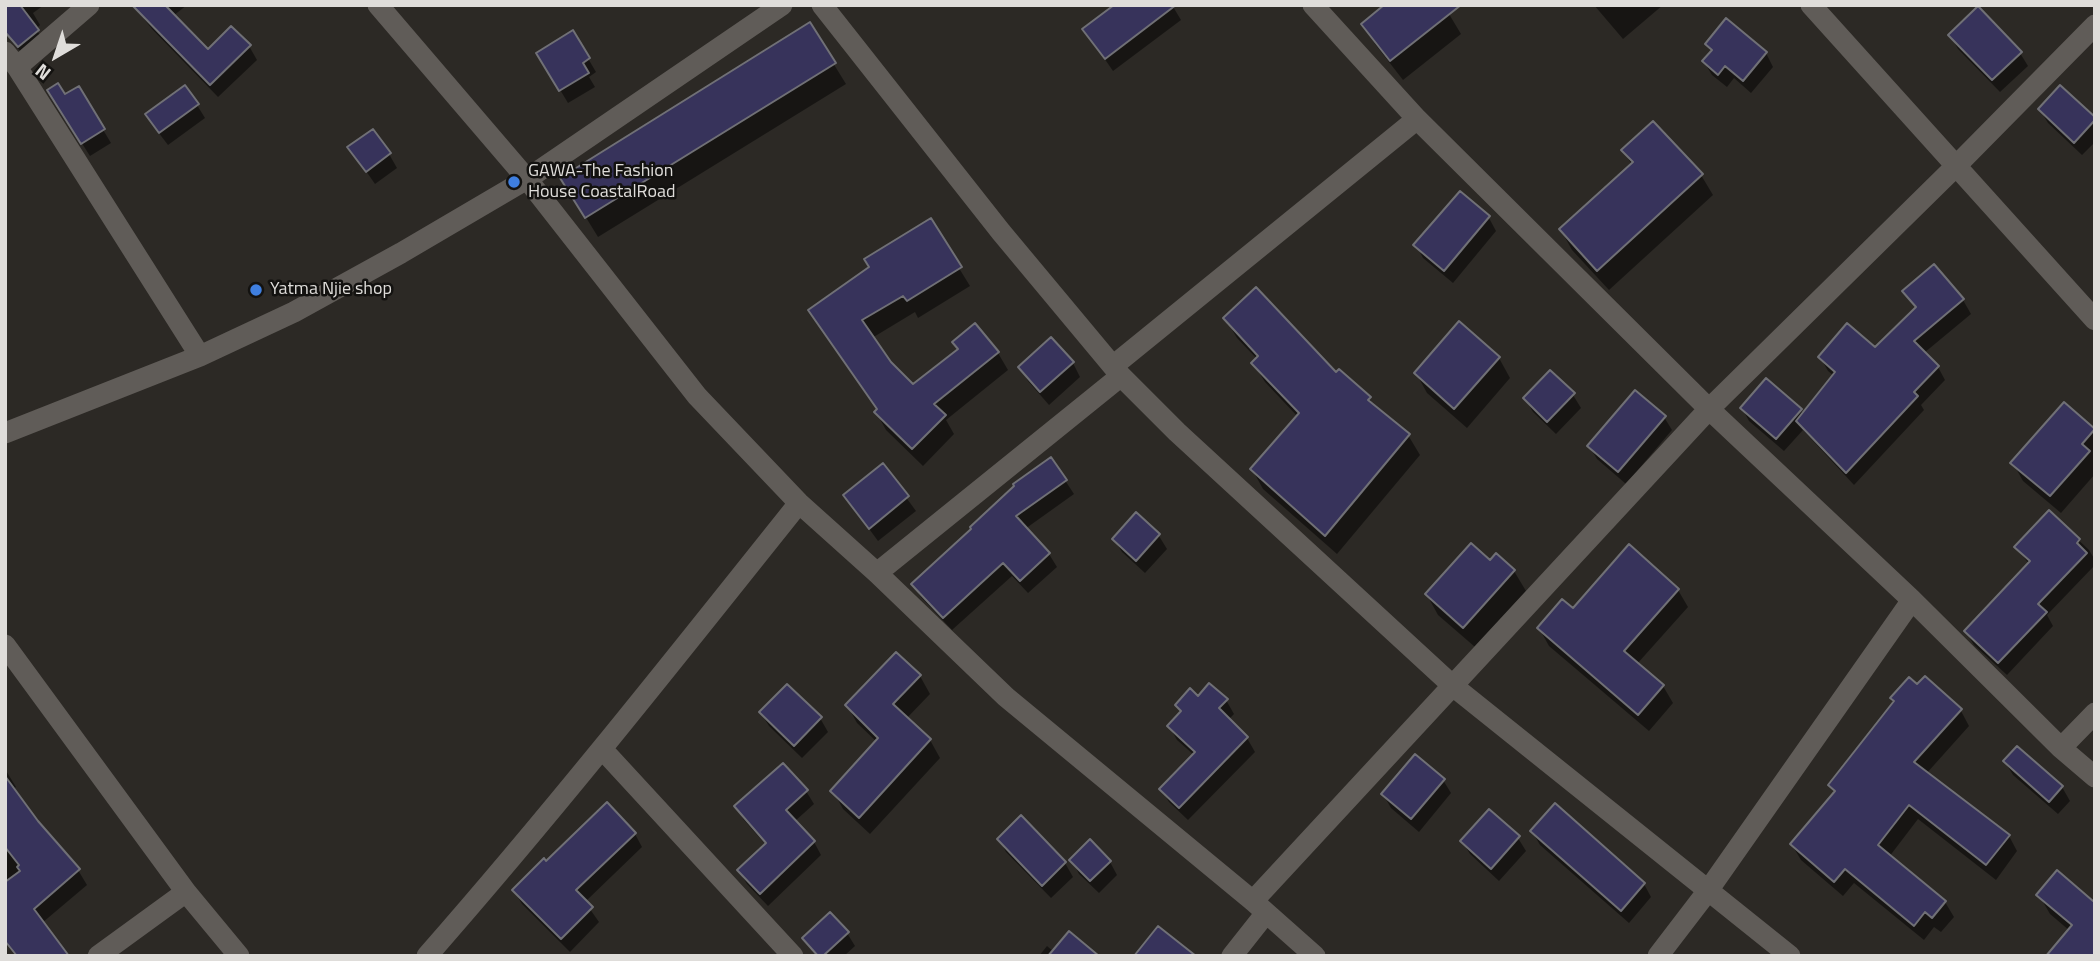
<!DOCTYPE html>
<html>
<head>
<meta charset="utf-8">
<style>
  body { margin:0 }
  #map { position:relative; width:2100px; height:961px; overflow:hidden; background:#2c2925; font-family:"Titillium Web",sans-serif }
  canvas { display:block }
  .frame { position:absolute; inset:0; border:7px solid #dfddda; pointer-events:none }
  .north { position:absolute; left:21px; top:21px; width:70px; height:70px; -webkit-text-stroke:5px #131210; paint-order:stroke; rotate:219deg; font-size:19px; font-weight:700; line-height:28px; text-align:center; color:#dfddda }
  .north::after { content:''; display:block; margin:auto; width:24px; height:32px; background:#dfddda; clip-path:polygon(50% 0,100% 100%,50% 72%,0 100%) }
</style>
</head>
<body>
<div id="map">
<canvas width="2100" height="961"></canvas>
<div class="frame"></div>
<div class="north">N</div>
</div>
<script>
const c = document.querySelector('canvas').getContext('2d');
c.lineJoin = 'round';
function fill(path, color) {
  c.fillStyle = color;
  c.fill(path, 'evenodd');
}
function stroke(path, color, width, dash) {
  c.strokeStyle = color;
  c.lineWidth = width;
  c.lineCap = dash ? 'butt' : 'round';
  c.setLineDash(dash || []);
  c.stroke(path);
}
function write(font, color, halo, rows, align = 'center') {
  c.font = font + ' "Titillium Web",sans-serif';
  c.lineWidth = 5;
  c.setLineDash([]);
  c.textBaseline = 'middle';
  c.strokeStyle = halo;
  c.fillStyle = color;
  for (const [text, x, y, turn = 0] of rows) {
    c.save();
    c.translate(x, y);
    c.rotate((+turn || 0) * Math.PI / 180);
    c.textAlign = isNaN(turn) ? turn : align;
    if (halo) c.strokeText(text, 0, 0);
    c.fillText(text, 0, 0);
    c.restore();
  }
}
const shadow = new Path2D(`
  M5,5H44L33,13L40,25L36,29L45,43L26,58L5,33Z
  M133,5H187L173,16L208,52L249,46L257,60L218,97L152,29Z
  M1172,5L1181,20L1113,71L1084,29Z
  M1594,5H1663L1623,39Z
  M1449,14L1461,34L1403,80L1375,44L1363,24Z
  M809,24L846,84L598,237L574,198Z
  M573,33L596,72L589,77L595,87L568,103L538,53Z
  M1950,35L2020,53L2028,66L2000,92L1958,49Z
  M1707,44L1766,53L1773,67L1751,93L1734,78L1727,87L1712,75L1704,62L1711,52Z
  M78,88L111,143L90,156L57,104Z
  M197,105L205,118L168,145L155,128Z
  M2040,110L2095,120V142L2082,155L2048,123Z
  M350,148L389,154L397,168L375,184Z
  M1623,150L1701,175L1713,195L1609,290L1572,250L1561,230L1632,165Z
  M1489,218L1496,231L1453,283L1423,258L1416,245Z
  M930,221L970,286L918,318L915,312L872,338L890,363L913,386L959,350L954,342L998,353L1008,370L946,420L954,434L923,466L886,430L876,412L878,410L810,310L871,268Z
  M1934,267L1963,300L1971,314L1924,353L1938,367L1945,380L1921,405L1924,410L1854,485L1803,430L1784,451L1749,421L1742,408L1801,410L1803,415L1834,376L1828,371L1820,357L1875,349L1916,309L1904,292Z
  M1225,318L1336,374L1369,398L1375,408L1408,435L1420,455L1337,554L1263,489L1252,469L1298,417L1265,382L1253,363L1257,359L1237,338Z
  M1051,339L1073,363L1080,377L1049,405L1028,381L1020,367Z
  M1499,358L1510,378L1467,428L1427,393L1416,373Z
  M1573,395L1581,408L1556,434L1533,412L1525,398Z
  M2064,404L2095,431V474L2061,513L2023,481L2013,463Z
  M1664,417L1672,430L1626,484L1597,459L1589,446Z
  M1051,459L1074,494L1025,529L1049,554L1057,567L1028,593L1012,576L952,630L921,597L913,584Z
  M883,466L916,511L878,541L845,496Z
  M2049,512L2089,550L2095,560V565L2047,615L2053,626L2007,675L1974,645L1966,632L2029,564L2016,547Z
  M1136,515L1159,536L1167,549L1145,573L1122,552L1114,539Z
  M1496,555L1514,571L1526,591L1475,647L1438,615L1427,595L1490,562Z
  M1678,590L1688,607L1637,664L1663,686L1673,703L1649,731L1549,646L1539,628L1573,610Z
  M920,676L930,694L906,719L930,740L940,758L870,834L843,809L833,791L877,742L857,723L847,705Z
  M1917,686L1961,711L1969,726L1926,774L2009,836L2017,851L1996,880L1918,819L1889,857L1945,902L1954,917L1941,932L1934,927L1924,940L1854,883L1843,896L1801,860L1792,845L1835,794L1830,785L1895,702L1892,698Z
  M1198,698L1226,700L1234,714L1228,720L1247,738L1255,752L1188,820L1169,802L1161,789L1194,755L1177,740L1169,726L1181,713L1177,705Z
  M761,713L820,718L828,732L802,758L769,726Z
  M2005,762L2062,787L2070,801L2058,814L2013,775Z
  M5,769L16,787L13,789L37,822L78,870L87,885L42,923L67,956H16L5,942Z
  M1443,780L1451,793L1419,832L1391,808L1383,794Z
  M806,791L814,804L794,822L814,842L821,855L768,906L747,884L739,871L766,845L744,820L736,807Z
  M1021,818L1065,863L1073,877L1051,898L1006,852L999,839Z
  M1532,831L1644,884L1651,897L1629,923L1540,845Z
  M635,834L642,847L585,902L599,922L570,952L522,904L514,891Z
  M1518,838L1526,851L1499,881L1470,854L1462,841Z
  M1072,860L1110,862L1117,875L1099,893L1079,874Z
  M2039,895L2093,903L2070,931L2050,914Z
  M847,933L855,946L844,956H816L804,938Z
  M1047,946L1054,952L1097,956H1039Z`);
const building = new Path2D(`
  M5,5H20L39,30L18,47L5,32Z
  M132,5H165L208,49L231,26L251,45L210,85Z
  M1114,5H1176L1105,59L1082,29Z
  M1384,5H1461L1390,61L1361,24Z
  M1978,6L2022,52L1992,80L1948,35Z
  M1726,18L1767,52L1743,81L1725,66L1718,75L1702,61L1712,50L1705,44Z
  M810,22L836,63L585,218L560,178Z
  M573,30L590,58L583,63L589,73L559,91L536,53Z
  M58,83L65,94L79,86L105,129L81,144L47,90Z
  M185,85L199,104L159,133L145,114Z
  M2060,85L2095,117V120L2074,143L2038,109Z
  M1653,121L1703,174L1597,271L1559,229L1633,162L1621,150Z
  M373,129L391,153L366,172L347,147Z
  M1460,191L1490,216L1444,271L1413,245Z
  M931,218L962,267L907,301L903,296L862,320L891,362L913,384L958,349L952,342L975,323L999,352L934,404L946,415L912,449L874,412L877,409L808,310L869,267L864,259Z
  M1934,264L1964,299L1914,341L1939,366L1914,392L1918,396L1846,473L1796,421L1835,372L1818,357L1847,323L1875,347L1916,307L1902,291Z
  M1256,287L1336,372L1339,369L1371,397L1368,400L1410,434L1325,536L1250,469L1299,413L1251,363L1258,356L1223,318Z
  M1459,321L1500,357L1454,409L1414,373Z
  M1051,337L1074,362L1040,392L1018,367Z
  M1550,370L1575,393L1547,422L1523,398Z
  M1766,378L1802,409L1776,439L1740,408Z
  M1635,390L1666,416L1618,472L1587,446Z
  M2064,402L2095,429L2082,444L2090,451L2050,496L2010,463Z
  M1051,457L1067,480L1016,516L1050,553L1020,581L1003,563L943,618L911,584L971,529L970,527L1014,486L1013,484Z
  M883,463L909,496L869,529L843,495Z
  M2049,510L2080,539L2077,543L2087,553L2038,604L2047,612L1998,663L1964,631L2030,561L2014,547Z
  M1136,512L1160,534L1136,561L1112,539Z
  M1471,543L1490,560L1496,553L1515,570L1463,628L1425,594Z
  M1629,544L1679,589L1624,651L1664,685L1638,715L1537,628L1562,599L1573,608Z
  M896,652L921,675L893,704L931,739L859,818L830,791L878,738L845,705Z
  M1925,676L1962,709L1914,762L2010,835L1986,865L1909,805L1878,845L1946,901L1932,918L1925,912L1914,926L1845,869L1834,882L1790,844L1835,791L1828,785L1894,701L1890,698L1909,677L1917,684Z
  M1209,683L1228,699L1219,708L1248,737L1179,808L1159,789L1195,752L1167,726L1181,711L1175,705L1190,688L1198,696Z
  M787,684L822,717L794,746L759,712Z
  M2017,746L2063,786L2049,802L2003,761Z
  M1415,754L1445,779L1411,819L1381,794Z
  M783,763L808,790L786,810L815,841L760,894L737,870L766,843L734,806Z
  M5,776L38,821L80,869L34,909L69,956H17L5,941V882L20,871L17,867L19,865L5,847Z
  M607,802L636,833L576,890L593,907L561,939L512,890L544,858L546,861Z
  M1555,803L1645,883L1621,911L1530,831Z
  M1489,809L1520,836L1491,869L1460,841Z
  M1021,815L1066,862L1042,886L997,839Z
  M1090,839L1111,861L1090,881L1069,860Z
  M2057,870L2093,901L2095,899V956H2046L2072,925L2036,895Z
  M830,912L849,932L823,956H818L802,938Z
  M1158,926L1196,956H1134Z
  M1069,931L1099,956H1048Z`);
const minor = new Path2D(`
  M378,5L527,179L697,396L799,503L877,573L1006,697L1253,901L1315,956
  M822,5L1001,232L1121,376L1177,432L1453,686L1790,956
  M1313,5L1417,119L1709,409L1912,600L2061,748L2095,777
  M1811,5L2095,320
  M5,52L17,67L200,356
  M17,67L89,5
  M1113,366L1417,119
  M5,433L200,356L294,312L401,253L527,179L782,5
  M877,573L1121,376
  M5,645L186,892L239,956
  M2061,748L2095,713
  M603,750L793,956
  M1253,901L1709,409L1956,166L2095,25
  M98,956L186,892
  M427,956C556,809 677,656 799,503
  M1232,956L1266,913
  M1658,956L1707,892L1912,600`);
const markers = [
  [514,182,7,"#3f7fe0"],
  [256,290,7,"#3f7fe0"]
];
const poiNames = [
  ["GAWA-The Fashion",528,172],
  ["House CoastalRoad",528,193],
  ["Yatma Njie shop",270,290]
];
fill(shadow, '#0007');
fill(building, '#37335b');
stroke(building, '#707076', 2);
stroke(minor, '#605c58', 21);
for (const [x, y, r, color] of markers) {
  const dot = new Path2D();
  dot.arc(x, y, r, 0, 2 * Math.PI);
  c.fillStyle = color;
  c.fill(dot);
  stroke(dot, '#131210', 2.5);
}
write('18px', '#dfddda', '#131210', poiNames, 'left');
</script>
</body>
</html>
